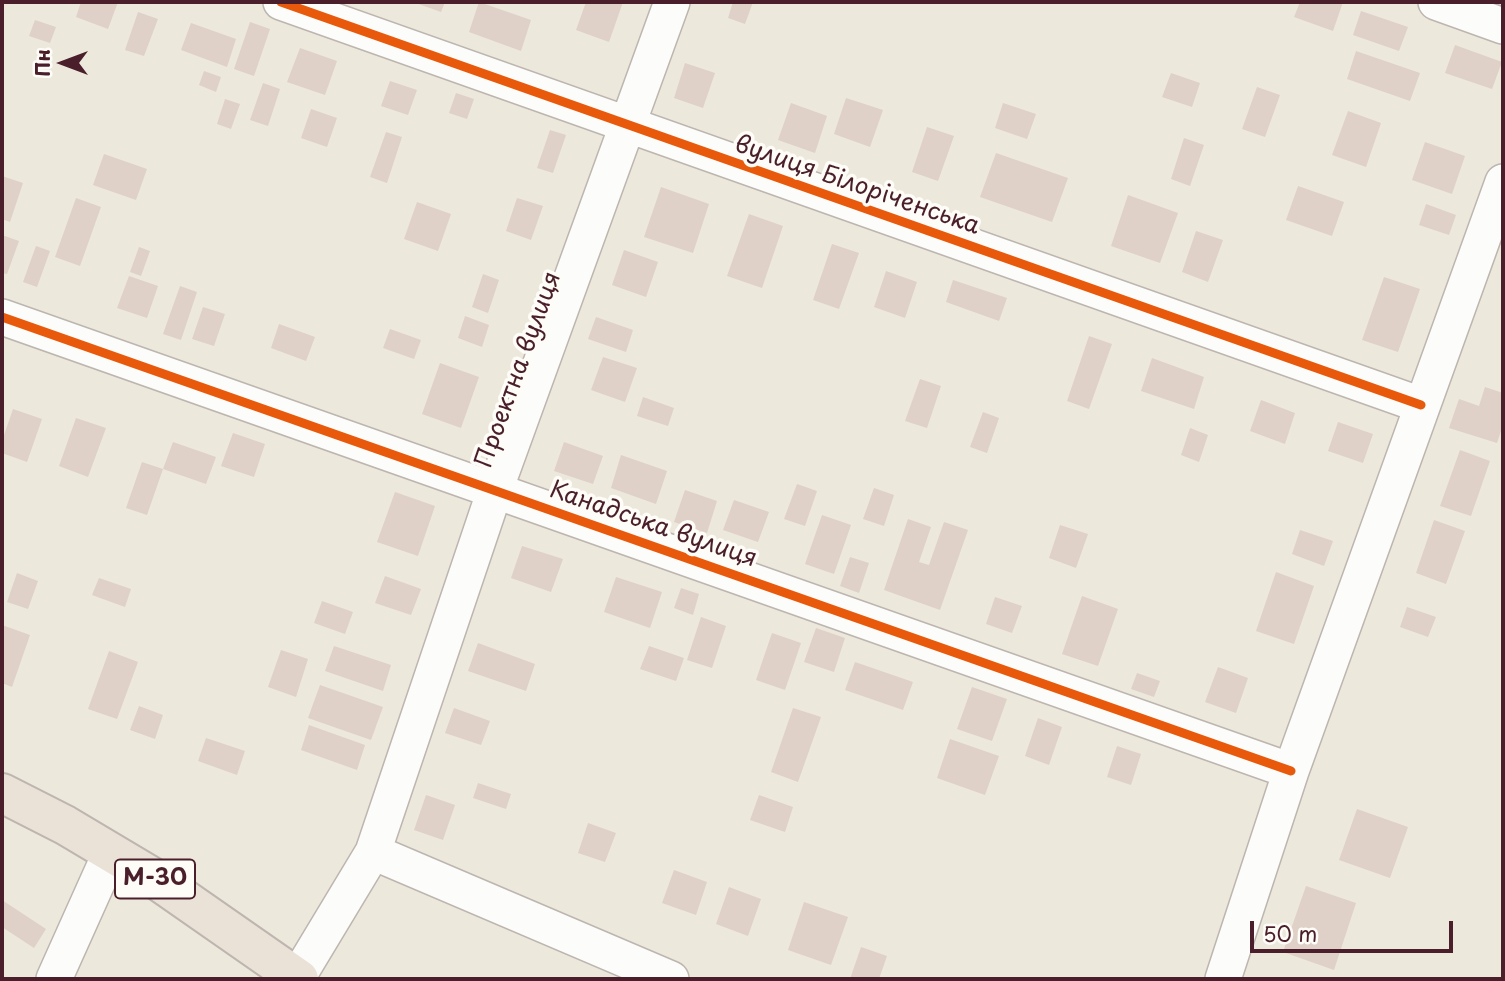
<!DOCTYPE html>
<html>
<head>
<meta charset="utf-8">
<style>
  body { margin:0 }
  #map { position:relative; width:1505px; height:981px; overflow:hidden; background:#ede8dc; font-family:"Playpen Sans",sans-serif }
  canvas { display:block }
  .frame { position:absolute; inset:0; border:4px solid #4a1f2b; pointer-events:none }
  .north { position:absolute; left:28px; top:28px; width:70px; height:70px; -webkit-text-stroke:5px #fdfcf7; paint-order:stroke; rotate:270deg; font-size:19px; font-weight:700; line-height:28px; text-align:center; color:#4a1f2b }
  .north::after { content:''; display:block; margin:auto; width:24px; height:32px; background:#4a1f2b; clip-path:polygon(50% 0,100% 100%,50% 72%,0 100%) }
  .scale { position:absolute; left:1250px; top:921px; width:203px; height:32px; box-sizing:border-box; border:4px solid #4a1f2b; border-top:0; padding-left:9px; font-size:21px; line-height:24px; white-space:nowrap; color:#4a1f2b; -webkit-text-stroke:5px #fdfcf7; paint-order:stroke }
</style>
</head>
<body>
<div id="map">
<canvas width="1505" height="981"></canvas>
<div class="frame"></div>
<div class="north">Пн</div>
<div class="scale">50 m</div>
</div>
<script>
const c = document.querySelector('canvas').getContext('2d');
c.lineJoin = 'round';
function fill(path, color) {
  c.fillStyle = color;
  c.fill(path, 'evenodd');
}
function stroke(path, color, width, dash) {
  c.strokeStyle = color;
  c.lineWidth = width;
  c.lineCap = dash ? 'butt' : 'round';
  c.setLineDash(dash || []);
  c.stroke(path);
}
function write(font, color, halo, rows, align = 'center') {
  c.font = font + ' "Playpen Sans",sans-serif';
  c.lineWidth = 7;
  c.setLineDash([]);
  c.textBaseline = 'middle';
  c.strokeStyle = halo;
  c.fillStyle = color;
  for (const [text, x, y, turn = 0] of rows) {
    c.save();
    c.translate(x, y);
    c.rotate((+turn || 0) * Math.PI / 180);
    c.textAlign = isNaN(turn) ? turn : align;
    if (halo) c.strokeText(text, 0, 0);
    c.fillText(text, 0, 0);
    c.restore();
  }
}
const building = new Path2D(`
  M81,2H118L108,29L76,17Z
  M413,2H445L441,12Z
  M479,2L531,20L521,51L469,32Z
  M586,2H623L609,42L576,30Z
  M733,2H753L745,24L728,18Z
  M1300,2H1343L1333,31L1294,17Z
  M1361,11L1408,27L1399,51L1353,35Z
  M138,12L158,19L144,56L125,50Z
  M35,20L56,27L50,43L29,36Z
  M250,22L270,29L254,76L234,69Z
  M191,23L236,39L227,67L181,50Z
  M1455,45L1502,62L1492,89L1445,73Z
  M300,48L337,61L325,95L287,82Z
  M1356,51L1420,73L1410,101L1347,79Z
  M685,63L715,73L703,108L674,98Z
  M204,71L221,77L216,92L199,85Z
  M1171,73L1200,83L1192,107L1162,97Z
  M390,81L417,90L408,115L381,106Z
  M263,83L280,89L268,126L250,120Z
  M1257,87L1280,95L1265,137L1242,129Z
  M456,93L474,99L467,119L449,113Z
  M846,98L883,110L870,147L834,134Z
  M225,99L240,104L231,129L217,124Z
  M791,103L827,116L815,153L778,140Z
  M1003,103L1036,114L1027,139L995,128Z
  M311,109L337,118L327,147L301,138Z
  M1348,111L1381,123L1366,167L1332,155Z
  M927,127L954,136L938,181L912,172Z
  M550,130L566,135L553,173L537,168Z
  M386,132L402,137L387,183L370,177Z
  M1184,138L1204,145L1190,186L1171,179Z
  M1425,142L1465,156L1452,194L1412,180Z
  M996,153L1068,178L1052,222L980,197Z
  M104,154L147,169L136,200L93,185Z
  M2,176L23,183L10,222L2,219Z
  M1298,186L1344,202L1332,236L1286,220Z
  M661,187L709,204L693,253L644,237Z
  M1128,195L1178,213L1160,263L1111,246Z
  M76,198L101,207L80,266L55,257Z
  M517,198L543,206L531,240L506,231Z
  M417,202L451,214L438,251L404,239Z
  M1426,204L1456,215L1449,235L1419,225Z
  M749,214L783,226L762,288L727,276Z
  M1196,231L1223,240L1208,282L1182,272Z
  M2,235L19,241L7,274L2,273Z
  M832,244L859,253L839,309L813,300Z
  M36,246L50,251L37,287L23,282Z
  M139,247L150,251L141,276L130,272Z
  M624,250L658,262L646,297L612,285Z
  M886,271L917,282L905,318L874,307Z
  M483,274L499,280L488,313L472,307Z
  M129,276L158,286L147,318L117,308Z
  M1384,277L1420,289L1398,352L1362,340Z
  M953,280L1007,298L999,321L946,302Z
  M180,286L197,292L181,340L163,334Z
  M203,307L225,314L214,346L192,339Z
  M465,316L489,325L482,347L458,338Z
  M596,317L633,330L626,352L588,339Z
  M279,324L315,337L306,361L271,348Z
  M390,329L421,340L414,359L383,348Z
  M1089,336L1112,344L1089,409L1067,401Z
  M603,357L637,368L625,402L591,390Z
  M1152,358L1204,377L1194,409L1141,391Z
  M440,363L479,377L461,428L422,414Z
  M920,379L941,386L927,428L905,421Z
  M1485,387L1503,393V425L1497,443L1449,428L1459,399L1479,406Z
  M643,397L674,408L668,426L637,416Z
  M1261,400L1295,413L1285,444L1250,431Z
  M13,409L42,419L27,462L2,453V441Z
  M983,412L999,418L987,453L970,447Z
  M76,418L106,428L88,477L59,466Z
  M1338,422L1373,434L1363,463L1328,451Z
  M1190,428L1208,435L1199,462L1181,455Z
  M233,433L265,444L254,477L221,466Z
  M173,442L216,457L206,484L163,469L147,515L126,508L142,462L163,469Z
  M564,442L603,456L593,484L554,471Z
  M1460,450L1490,461L1471,516L1440,506Z
  M621,455L667,471L656,504L611,488Z
  M797,484L817,491L805,526L784,519Z
  M874,488L894,495L884,526L863,519Z
  M685,490L717,501L707,533L674,522Z
  M395,492L435,506L418,556L377,542Z
  M734,500L769,512L758,542L723,530Z
  M822,515L851,525L834,574L805,564Z
  M908,519L931,527L919,562L929,565L944,522L968,530L940,610L884,590Z
  M1434,520L1465,531L1446,584L1416,573Z
  M1060,525L1088,534L1076,568L1049,558Z
  M1300,530L1333,541L1324,566L1292,554Z
  M522,546L563,559L551,592L511,578Z
  M850,557L869,563L859,593L840,586Z
  M1276,572L1314,586L1294,644L1256,631Z
  M17,573L38,581L28,609L7,602Z
  M385,576L421,589L411,615L375,603Z
  M616,577L662,592L650,628L604,612Z
  M99,578L131,589L125,607L92,595Z
  M681,588L699,594L693,615L674,608Z
  M1082,596L1118,609L1098,666L1062,654Z
  M995,597L1022,606L1012,633L986,624Z
  M322,601L353,612L345,634L314,623Z
  M1407,607L1436,617L1428,637L1400,627Z
  M701,617L726,626L712,668L687,660Z
  M2,625L30,635L12,687L2,683Z
  M816,628L845,638L834,672L804,662Z
  M772,633L801,643L785,690L756,680Z
  M478,643L535,664L526,691L468,671Z
  M334,646L391,665L383,691L325,671Z
  M649,646L684,658L676,681L640,669Z
  M281,650L308,659L296,697L268,687Z
  M109,651L138,662L117,719L88,709Z
  M855,662L913,682L903,710L845,690Z
  M1218,667L1248,678L1236,713L1205,702Z
  M1137,673L1160,681L1154,697L1131,689Z
  M320,685L383,707L371,740L308,718Z
  M972,687L1007,699L992,741L957,729Z
  M139,706L163,715L155,739L130,730Z
  M454,708L490,721L481,745L445,733Z
  M793,708L821,717L798,782L771,772Z
  M1038,718L1062,727L1049,765L1025,756Z
  M309,725L365,745L357,770L301,750Z
  M206,738L245,751L237,775L198,761Z
  M950,739L999,756L985,795L937,778Z
  M1117,746L1141,754L1131,785L1107,777Z
  M478,783L511,794L506,809L473,798Z
  M426,795L455,805L443,840L414,830Z
  M759,795L793,807L785,832L750,820Z
  M1357,809L1408,827L1390,878L1339,860Z
  M588,823L616,833L605,862L578,853Z
  M674,870L707,882L696,915L662,903Z
  M1306,886L1356,903L1334,970L1283,952Z
  M729,887L761,899L748,936L716,924Z
  M2,900L46,929L34,948L2,927Z
  M804,902L848,917L831,965L788,950Z
  M861,947L887,956L879,979H850Z`);
const minor = new Path2D(`
  M281,2L1421,405
  M1436,2L1503,26
  M2,317L1291,771
  M373,852L671,979
  M297,978L373,852L495,490L672,2
  M54,979L111,852
  M1223,979L1291,771L1503,182`);
const highway = new Path2D(`
  M2,793L65,825L154,878L299,979`);
const cycleway = new Path2D(`
  M281,2L1421,405
  M2,317L1291,771`);
const shields = [
  [155,879,80]
];
const shieldNames = [
  ["М-30",155,879]
];
const streetNames = [
  ["вулиця Білоріченська",857,186,19],
  ["Проектна вулиця",519,370,-70],
  ["Канадська вулиця",653,525,19]
];
fill(building, '#dfd1c7');
stroke(minor, '#bdb5af', 38);
stroke(highway, '#bdb5af', 42);
stroke(minor, '#fcfcfa', 35);
stroke(highway, '#eae2d6', 38);
stroke(cycleway, '#e8590c', 9);
for (const [x, y, w] of shields) {
  const box = new Path2D();
  box.roundRect(x - w / 2, y - 19.5, w, 39, 5);
  c.fillStyle = '#fdfcf7';
  c.fill(box);
  stroke(box, '#4a1f2b', 2);
}
write('bold 23px', '#4a1f2b', null, shieldNames);
write('24px', '#4a1f2b', '#fdfcf7', streetNames);
</script>
</body>
</html>
